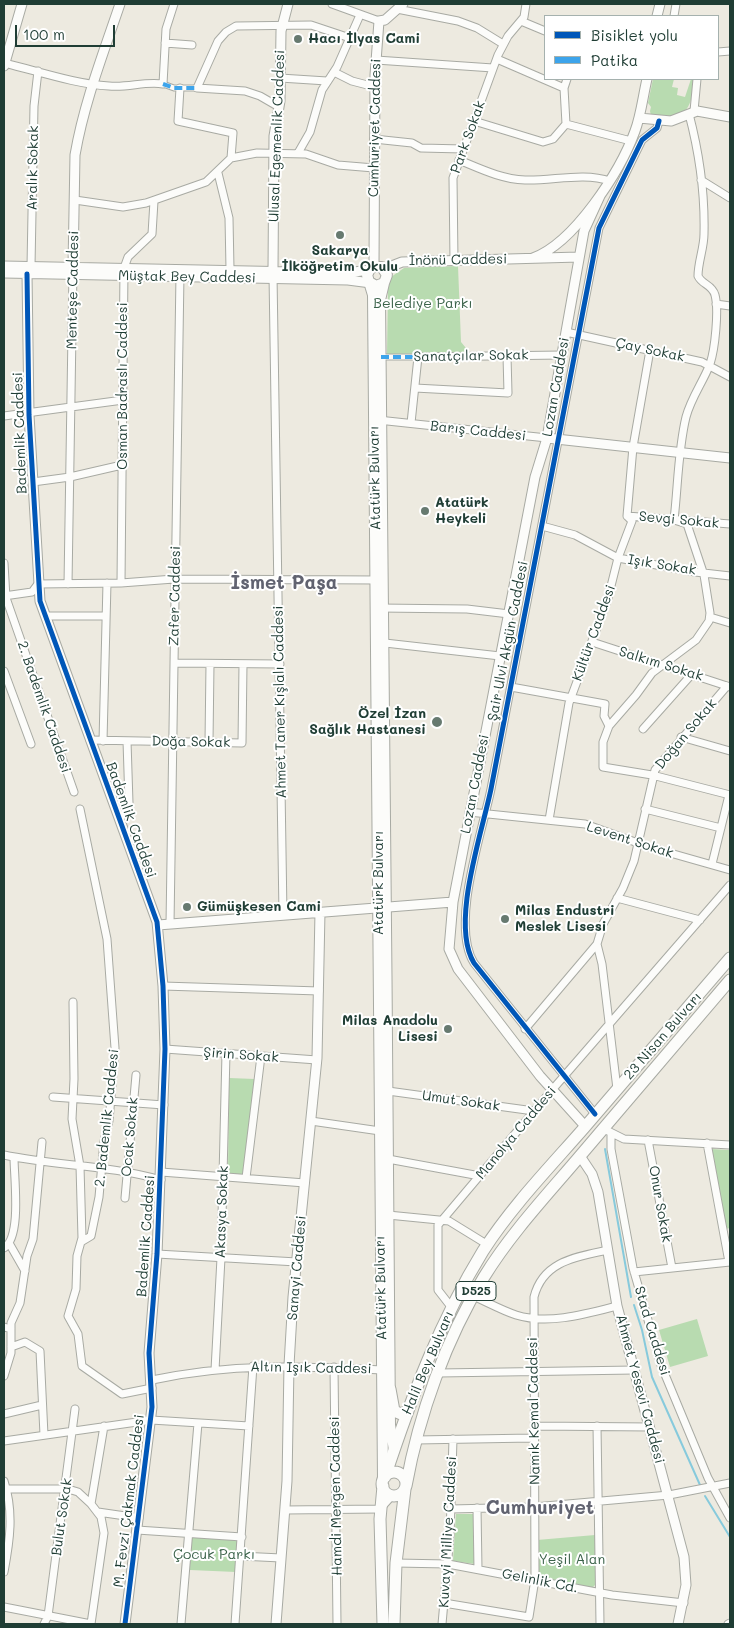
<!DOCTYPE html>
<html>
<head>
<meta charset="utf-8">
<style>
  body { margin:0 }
  #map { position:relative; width:734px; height:1628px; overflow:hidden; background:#edeae0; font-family:Mali,sans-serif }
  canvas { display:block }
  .frame { position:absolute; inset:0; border:5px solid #1f3d34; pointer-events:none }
  .legend { position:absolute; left:544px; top:15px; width:175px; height:65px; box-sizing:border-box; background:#fff; border:1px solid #a5b1ae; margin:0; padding:6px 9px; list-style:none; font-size:15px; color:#1f3d34 }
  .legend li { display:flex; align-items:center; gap:10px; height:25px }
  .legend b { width:25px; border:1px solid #a5b1ae }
  .scale { position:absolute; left:15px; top:25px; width:100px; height:22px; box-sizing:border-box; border:2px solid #1f3d34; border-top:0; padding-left:6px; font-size:15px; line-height:18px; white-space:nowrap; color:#1f3d34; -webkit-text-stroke:4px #fff; paint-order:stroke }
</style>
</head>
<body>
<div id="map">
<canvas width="734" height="1628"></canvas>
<div class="frame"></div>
<ul class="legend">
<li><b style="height:6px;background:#0057b8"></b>Bisiklet yolu</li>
<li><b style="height:6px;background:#3da4eb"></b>Patika</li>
</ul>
<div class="scale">100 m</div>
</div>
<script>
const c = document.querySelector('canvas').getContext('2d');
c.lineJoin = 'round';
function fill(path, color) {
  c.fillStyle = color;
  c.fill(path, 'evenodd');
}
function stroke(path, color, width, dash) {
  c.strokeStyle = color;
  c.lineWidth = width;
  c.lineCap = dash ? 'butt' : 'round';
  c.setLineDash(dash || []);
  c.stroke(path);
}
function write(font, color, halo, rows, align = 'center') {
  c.font = font + ' Mali,sans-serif';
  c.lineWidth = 4;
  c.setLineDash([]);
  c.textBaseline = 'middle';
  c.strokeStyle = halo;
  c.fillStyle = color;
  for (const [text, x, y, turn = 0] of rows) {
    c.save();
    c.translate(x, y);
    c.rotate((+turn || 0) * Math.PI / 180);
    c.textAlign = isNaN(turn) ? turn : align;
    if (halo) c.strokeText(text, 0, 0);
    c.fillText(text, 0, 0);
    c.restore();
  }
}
const green = new Path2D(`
  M653,79H674L672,87L678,88L677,95L685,97L691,79H695C690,113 687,118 651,116L650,111L651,107L648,103Z
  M458,266L461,342L466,348V353L387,354L388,287L391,277L404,268Z
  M229,1078L255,1079L243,1175L228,1173Z
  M711,1149L730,1150V1228L726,1229Z
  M697,1319L708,1356L670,1367L659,1330Z
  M456,1514H474L475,1564L453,1561Z
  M595,1535V1585L592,1588L538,1576L537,1540Z
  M191,1537L238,1540L236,1572L190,1570Z`);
const stream = new Path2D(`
  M605,1149L631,1297
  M634,1305L642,1330L652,1377L700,1485
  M705,1496L730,1537`);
const pedestrian = new Path2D(`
  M163,84L174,88H197
  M381,357H418`);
const minor = new Path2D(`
  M332,4L379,21
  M397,9L458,21L477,28L503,44
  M674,16L676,4
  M521,21L545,31
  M165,43L192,45
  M718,52L730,51
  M497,59L564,88L566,124
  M376,60L493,68
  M4,63C38,71 74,84 109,86C128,88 145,81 163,84L166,29L174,4
  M334,72L352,81L375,87
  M280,78L327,81
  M180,88L178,121L233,133L231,158
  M564,88L567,79
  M279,107L260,96L245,91L197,88L218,41L226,32L236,26L311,25L350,38
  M694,111L697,79
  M689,114C699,152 705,194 704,234C704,248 698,262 698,276C702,285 712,284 715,295C719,310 715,349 710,364C703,382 691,398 686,417C678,450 678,486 674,520L687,524L704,575L710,613L709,621L696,640L652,673L636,695L609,726L603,742V767L652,775L730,795
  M474,121L543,142L553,139L566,124
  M566,124L631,141
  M374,139L412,143L421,148L463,149
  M298,153L310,132L322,90L337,67L360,15
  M459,160C481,169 501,179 525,180C553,181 583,172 610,181
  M218,173L229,218L230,269
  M701,180L730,198
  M75,200L123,207L146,203L206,182L231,158L257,153L306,154L338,165L374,168
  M454,261L453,178L498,55L508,36L524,17L526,4
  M31,266L34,106L38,71
  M273,275L283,915
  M716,304L730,306
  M566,332L702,362L730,377
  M415,388L508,393L507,356
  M4,416L123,400
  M378,420L547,438
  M411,423L418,357L562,355
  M33,482L70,477L122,465
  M627,516L730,524
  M542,526L575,535L618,558L695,572L730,576
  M4,563L6,598L74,792
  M121,583L124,268L128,257L152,234L154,201
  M68,584L73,269
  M4,596L32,592L38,584L121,583L174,579L379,580
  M379,608L467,609L509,614
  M46,616H106
  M710,617L730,623
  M592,642L730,687
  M385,643L500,656
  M174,663L280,664
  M4,671L31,744
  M511,687L605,704L604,716L609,726
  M643,729L692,674
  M681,737L730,751
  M90,740L242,743L243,664
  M103,741L107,583
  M209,742L210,664
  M80,809L107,939L115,1048L109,1121L104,1141L99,1197L91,1236L81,1242
  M645,809L721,828
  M469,812L585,824L649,847L730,870
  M119,818L127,811L129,803L127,741
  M549,820L569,703L608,598L618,558L632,521L627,516L633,447L650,350
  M712,864L729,795
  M617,898L700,920
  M170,924L180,274
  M597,944L602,964L617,1089
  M163,986L319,991
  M73,1002L74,1079L72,1119L80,1166L82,1238L77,1256L76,1289L68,1316L78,1334L82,1366L122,1394L152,1388
  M525,1029L597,944L603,924L623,888L634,861L655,770L727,686
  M165,1049L317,1060
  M388,1091L534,1111
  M53,1097L164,1105
  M595,1114L474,963C450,924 482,833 491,789L599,228L642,140L657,128L659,121
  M311,1121L380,1131
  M608,1131L624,1139L730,1145
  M611,1133V1149L633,1268L661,1365L708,1478L730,1518
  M648,1140L672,1268
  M707,1143L729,1262
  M4,1155C56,1166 109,1165 161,1180
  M388,1159L480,1176
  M161,1172L305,1183
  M246,1178L261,1056
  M125,1198L136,1075
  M388,1215L449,1221L488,1245
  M9,1243L25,1271
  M4,1248C22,1237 14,1178 14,1157
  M157,1254L297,1262
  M634,1272L730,1262
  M473,1296C487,1302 501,1310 516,1315C548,1325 586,1314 617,1306
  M452,1308L438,1290V1225L552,1090L730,885
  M4,1327L11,1329
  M11,1347L25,1342L40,1351L44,1435
  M334,1367L337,1624
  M215,1370L221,1258L226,1053
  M439,1373L635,1370
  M4,1376L11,1353V1323L20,1303L27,1256L33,1239L42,1142
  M152,1380C231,1363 302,1366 382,1370
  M4,1414L42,1405
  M597,1426L600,1624
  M416,1440L532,1438L536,1426L650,1427
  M4,1441L151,1420L249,1426
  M4,1481C14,1512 10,1540 4,1572
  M4,1489H68L78,1492L91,1504
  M477,1508L478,1569
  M451,1509L534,1507L669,1495L730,1483
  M285,1510L380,1509L390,1498L396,1496
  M98,1512L139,1518
  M137,1530L242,1537
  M240,1556L281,1558
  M396,1563L448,1564L612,1595L684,1603
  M444,1603L529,1617L535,1579L534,1297C543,1261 576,1257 608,1250
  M4,1607L91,1624
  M44,1624L48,1616L75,1409
  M91,1624L104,1533L101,1517L91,1504L104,1426
  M181,1624L198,1423
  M235,1624L253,1366
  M442,1624L450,1535L453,1439
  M728,1624L730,1623`);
const tertiary = new Path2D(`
  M657,16L660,4
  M4,66L22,4
  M639,118L671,121L697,111L730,117
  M533,258C574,243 620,172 635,131C641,115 643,96 647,79
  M4,266L347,273L369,270
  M374,266L375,75L379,21L385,20L403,4
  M73,267L75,155C84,103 103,54 120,4
  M384,269L402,262L579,257
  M273,270L274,136L280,101L281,31L288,4
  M4,273L348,280L371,283
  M27,274L29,415L40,601L157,922L163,986L165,1049L157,1254L149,1353L152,1407L125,1624
  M547,438L730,458
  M158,925L453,902
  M585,1126L540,1076L458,969L449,949L453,902L535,477L547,438L584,231L600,196
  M580,1156L592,1174L598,1192L617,1306L684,1557L686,1585L678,1624
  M276,1624L287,1481L289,1365L293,1297L317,1058L320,912`);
const secondary = new Path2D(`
  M371,283L376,286L384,283L387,275L382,267H371L367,275L373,295L383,1480
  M384,283L380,300C386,675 386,1050 390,1425L394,1450`);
const trunk = new Path2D(`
  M390,1389L394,1411L401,1414L408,1411
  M382 1484a12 12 0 1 1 24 0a12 12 0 1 1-24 0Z
  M385,1477C411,1398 440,1321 483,1251C512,1206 549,1168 584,1128C633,1071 681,1015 730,958
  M406,1486C419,1414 446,1339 484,1277C511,1233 547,1195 580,1156C630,1097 680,1039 730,980
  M383,1624L380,1519L383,1486
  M394,1624L396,1563L405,1489`);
const quiet = new Path2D(`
  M163,84L174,88H197
  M381,357H418`);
const cycleway = new Path2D(`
  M27,274L29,415L40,601L157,922L163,986L165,1049L157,1254L149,1353L152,1407L125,1624
  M595,1114L474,963C450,924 482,833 491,789L599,228L642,140L657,128L659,121`);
const markers = [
  [298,39,5,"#677a70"],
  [340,235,5,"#677a70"],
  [425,511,5,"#677a70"],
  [437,722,6,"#677a70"],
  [187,907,5,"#677a70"],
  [505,919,5,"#677a70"],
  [448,1029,5,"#677a70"]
];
const shields = [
  [476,1291,40]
];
const shieldNames = [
  ["D525",476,1291]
];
const poiNames = [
  ["Hacı İlyas Cami",308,39],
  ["Sakarya",340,251,"center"],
  ["İlköğretim Okulu",340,267,"center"],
  ["Atatürk",435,503],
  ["Heykeli",435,519],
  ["Özel İzan",426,714,"right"],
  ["Sağlık Hastanesi",426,730,"right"],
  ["Gümüşkesen Cami",197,907],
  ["Milas Endustri",515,911],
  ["Meslek Lisesi",515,927],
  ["Milas Anadolu",438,1021,"right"],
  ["Lisesi",438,1037,"right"]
];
const streetNames = [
  ["Cumhuriyet Caddesi",375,128,-89],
  ["Ulusal Egemenlik Caddesi",277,136,-88],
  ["Park Sokak",468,137,-70],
  ["Aralık Sokak",33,168,-89],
  ["İnönü Caddesi",458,260,-1],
  ["Müştak Bey Caddesi",187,277,1],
  ["Menteşe Caddesi",73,290,-89],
  ["Çay Sokak",650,350,12],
  ["Sanatçılar Sokak",471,356,-1],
  ["Osman Badraslı Caddesi",123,386,-90],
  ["Lozan Caddesi",556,387,-80],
  ["Barış Caddesi",478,431,6],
  ["Bademlik Caddesi",20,433,-92],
  ["Atatürk Bulvarı",375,478,-91],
  ["Sevgi Sokak",679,520,5],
  ["Işık Sokak",662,565,9],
  ["Zafer Caddesi",175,596,-89],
  ["Kültür Caddesi",594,633,-70],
  ["Şair Ulvi Akgün Caddesi",508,641,-79],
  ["Salkım Sokak",661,664,17],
  ["Ahmet Taner Kışlalı Caddesi",280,702,-91],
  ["2. Bademlik Caddesi",44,707,71],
  ["Doğan Sokak",686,734,-50],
  ["Doğa Sokak",191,742,1],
  ["Lozan Caddesi",475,784,-79],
  ["Bademlik Caddesi",131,820,70],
  ["Levent Sokak",630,840,18],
  ["Atatürk Bulvarı",379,883,-90],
  ["23 Nisan Bulvarı",663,1036,-49],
  ["Şirin Sokak",241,1055,4],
  ["Umut Sokak",461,1101,8],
  ["2. Bademlik Caddesi",107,1118,-84],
  ["Manolya Caddesi",516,1133,-50],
  ["Ocak Sokak",130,1137,-85],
  ["Onur Sokak",660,1204,80],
  ["Akasya Sokak",222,1212,-88],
  ["Bademlik Caddesi",146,1236,-86],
  ["Sanayi Caddesi",297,1268,-85],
  ["Atatürk Bulvarı",381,1288,-91],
  ["Stad Caddesi",652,1331,73],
  ["Halil Bey Bulvarı",428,1363,-67],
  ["Altın Işık Caddesi",311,1368,1],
  ["Ahmet Yesevi Caddesi",640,1389,75],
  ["Namık Kemal Caddesi",534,1411,-91],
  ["Hamdi Mergen Caddesi",336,1496,-91],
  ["M. Fevzi Çakmak Caddesi",129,1501,-83],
  ["Bulut Sokak",62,1517,-82],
  ["Kuvayi Milliye Caddesi",448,1532,-87],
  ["Gelinlik Cd.",540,1581,11]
];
const parkNames = [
  ["Belediye Parkı",423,304],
  ["Çocuk Parkı",214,1555],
  ["Yeşil Alan",572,1560]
];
const districtNames = [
  ["İsmet Paşa",284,583],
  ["Cumhuriyet",540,1508]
];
fill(green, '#b8dbb0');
stroke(stream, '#87cadc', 2);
stroke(pedestrian, '#a8aaa3', 7);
stroke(minor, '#a8aaa3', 9);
stroke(tertiary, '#a8aaa3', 11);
stroke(secondary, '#a8aaa3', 12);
stroke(trunk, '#a8aaa3', 13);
stroke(pedestrian, '#fcfcfa', 5);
stroke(minor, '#fcfcfa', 7);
stroke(tertiary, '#fcfcfa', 9);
stroke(secondary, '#fcfcfa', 10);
stroke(trunk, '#fcfcfa', 11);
stroke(quiet, '#3da4eb', 4, [8, 4]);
stroke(cycleway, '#0057b8', 5);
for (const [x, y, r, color] of markers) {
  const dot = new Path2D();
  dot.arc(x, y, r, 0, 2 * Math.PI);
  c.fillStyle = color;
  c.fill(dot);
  stroke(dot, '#fff', 2);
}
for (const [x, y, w] of shields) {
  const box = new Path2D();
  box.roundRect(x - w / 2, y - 9.5, w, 19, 4);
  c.fillStyle = '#fff';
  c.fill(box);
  stroke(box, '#1f3d34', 1);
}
write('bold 12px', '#1f3d34', null, shieldNames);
write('bold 14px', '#1f3d34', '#fff', poiNames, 'left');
write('14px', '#1f3d34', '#fff', streetNames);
write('14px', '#3a6249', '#fff', parkNames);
write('bold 19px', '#616370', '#fff', districtNames);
</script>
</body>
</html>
